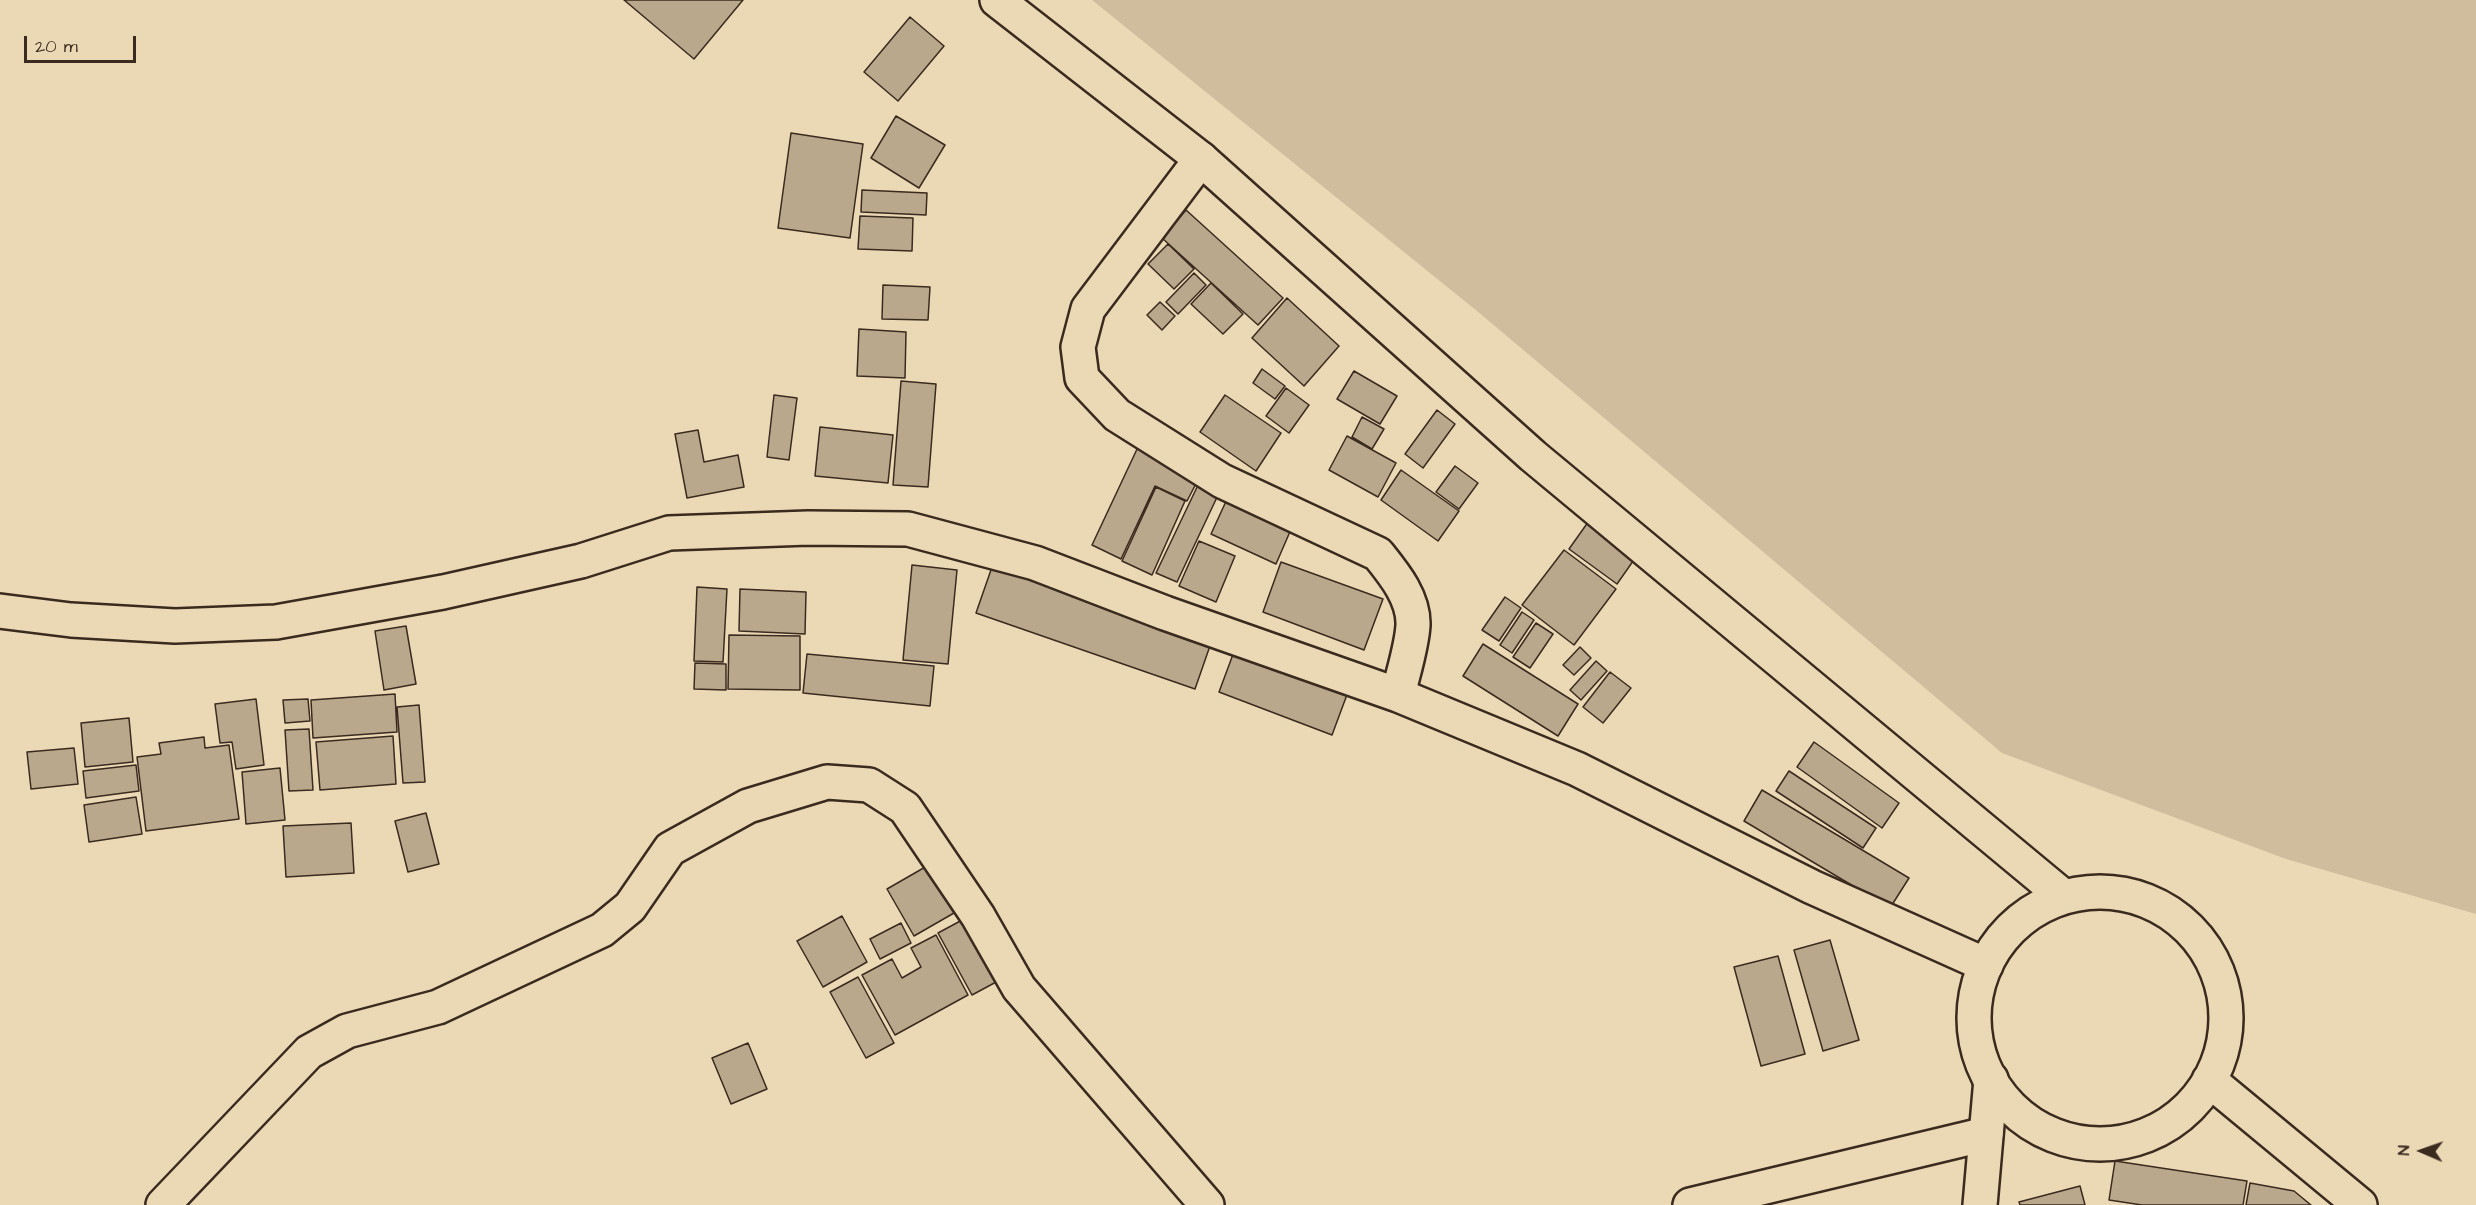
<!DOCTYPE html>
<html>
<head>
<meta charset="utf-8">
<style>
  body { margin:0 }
  #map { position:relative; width:2476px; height:1205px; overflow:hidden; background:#ebd9b6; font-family:"Architects Daughter",sans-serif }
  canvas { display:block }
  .north { position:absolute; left:2392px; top:1121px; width:60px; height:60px; -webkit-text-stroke:4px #ebd9b6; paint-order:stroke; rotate:272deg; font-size:16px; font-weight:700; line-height:24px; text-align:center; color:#3b2a1e }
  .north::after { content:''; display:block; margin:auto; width:21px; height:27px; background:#3b2a1e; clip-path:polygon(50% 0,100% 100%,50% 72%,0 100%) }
  .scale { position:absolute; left:24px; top:36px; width:112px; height:27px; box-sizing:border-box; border:3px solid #3b2a1e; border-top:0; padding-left:8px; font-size:18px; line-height:21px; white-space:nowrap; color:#3b2a1e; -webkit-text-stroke:4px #ebd9b6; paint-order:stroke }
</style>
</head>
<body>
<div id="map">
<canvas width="2476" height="1205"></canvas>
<div class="north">N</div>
<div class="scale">20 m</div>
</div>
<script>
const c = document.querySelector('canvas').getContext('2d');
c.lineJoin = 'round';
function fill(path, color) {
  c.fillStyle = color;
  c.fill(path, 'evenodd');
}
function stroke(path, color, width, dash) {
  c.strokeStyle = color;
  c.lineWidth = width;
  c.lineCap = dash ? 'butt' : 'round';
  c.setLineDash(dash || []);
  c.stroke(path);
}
const green = new Path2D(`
  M1092,0H2476V914L2286,859L2002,753L1477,311Z`);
const building = new Path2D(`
  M624,0H743L694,59Z
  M910,17L944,46L898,101L864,72Z
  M896,116L945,145L919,188L871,158Z
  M791,133L863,144L850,238L778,228Z
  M862,190L927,193L926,215L861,212Z
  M1186,210L1283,298L1258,325L1162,238Z
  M860,216L913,218L912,251L858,249Z
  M1168,244L1194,269L1174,289L1148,264Z
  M1194,273L1206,285L1178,314L1166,302Z
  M1211,283L1243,314L1223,334L1191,304Z
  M883,285L930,287L928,320L882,319Z
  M1287,298L1339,346L1304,386L1252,338Z
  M1160,302L1175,316L1162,330L1147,315Z
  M859,329L906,332L905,378L857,376Z
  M1262,369L1285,386L1275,399L1253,383Z
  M1354,371L1397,396L1380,424L1337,399Z
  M901,381L936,384L928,487L893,485Z
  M1286,388L1309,405L1289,433L1266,416Z
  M774,395L797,398L789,460L767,457Z
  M1225,395L1281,433L1256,471L1200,432Z
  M1437,410L1455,424L1423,468L1405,454Z
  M1362,417L1384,429L1372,449L1352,437Z
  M820,427L893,435L888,483L815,476Z
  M698,430L704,462L738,455L744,487L687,498L675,434Z
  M1347,436L1396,463L1378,497L1329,470Z
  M1138,447L1200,476L1187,501L1155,486L1121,559L1092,545Z
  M1455,466L1478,483L1459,509L1436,492Z
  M1401,470L1459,511L1438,541L1381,500Z
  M1199,483L1219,493L1177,582L1156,573Z
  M1156,487L1185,501L1152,575L1122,561Z
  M1228,497L1292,527L1276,564L1211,534Z
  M1591,518L1638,554L1617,584L1569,549Z
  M1199,541L1235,556L1216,602L1179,586Z
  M1564,550L1616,589L1574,645L1522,605Z
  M1281,562L1383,599L1364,650L1263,612Z
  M912,565L957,570L948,664L903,660Z
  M992,567L1211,643L1195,689L976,613Z
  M697,587L727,589L723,662L694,661Z
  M740,589L806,592L805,634L739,631Z
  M1505,597L1521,608L1499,641L1482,630Z
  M1522,612L1534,620L1512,653L1500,645Z
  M1536,623L1553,634L1530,668L1513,657Z
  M406,626L416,684L384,690L375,631Z
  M729,635L800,636V690L728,689Z
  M1483,644L1578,704L1558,736L1463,676Z
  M1580,647L1591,658L1574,675L1563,665Z
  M1235,649L1348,692L1332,735L1219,692Z
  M807,654L934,666L930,706L803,693Z
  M1596,661L1607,671L1581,700L1570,690Z
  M695,663L726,664V690L694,689Z
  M1610,672L1631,688L1603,723L1583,707Z
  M395,694L397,732L313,738L311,700Z
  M256,699L264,765L236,769L232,742L220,743L215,704Z
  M308,699L310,721L285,723L283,700Z
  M419,705L425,782L403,783L397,707Z
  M129,718L133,762L85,767L81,723Z
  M309,729L313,790L289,791L285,730Z
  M393,736L396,784L320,790L316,742Z
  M204,737L205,748L229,745L239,819L146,831L137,757L161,754L159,743Z
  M1814,742L1899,803L1882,828L1797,767Z
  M74,748L78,784L31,789L27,752Z
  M136,765L139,791L86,798L83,771Z
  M280,768L285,820L246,824L242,772Z
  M1789,771L1876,828L1863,848L1776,791Z
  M1762,790L1909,878L1890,908L1744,821Z
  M136,797L142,834L89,842L84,805Z
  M426,813L439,864L408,872L395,821Z
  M351,823L354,873L286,877L283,826Z
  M927,866L954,913L914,936L887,889Z
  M842,916L867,962L823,987L797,941Z
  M964,919L998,981L972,995L938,933Z
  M901,923L911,943L880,959L870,939Z
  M936,935L968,995L895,1035L862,975L892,959L902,978L921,967L911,948Z
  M1830,940L1859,1040L1823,1051L1794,950Z
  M1778,956L1805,1054L1761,1066L1734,967Z
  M858,977L894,1043L866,1058L830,992Z
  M748,1043L767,1089L731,1104L712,1058Z
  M2115,1161L2247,1181L2243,1205H2142L2109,1200Z
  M2250,1183L2294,1191L2311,1205H2246Z
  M2080,1186L2085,1205H2020L2019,1202Z`);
const minor = new Path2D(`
  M1201,159L1088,309L1078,347L1082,378L1117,415L1222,481L1378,554C1394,574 1414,598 1413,625C1412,646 1403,673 1398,695
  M0,611L71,620L175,626L276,622L443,592L581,561L669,533L808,528L908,529L1035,563L1165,613L1398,695L1577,769L1812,887L1986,965
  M163,1205L309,1052L347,1031L438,1007L602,930L630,907L670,849L748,806L827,782L869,785L905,808L978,916L1019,988L1207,1205
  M1690,1205L1986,1134`);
const tertiary = new Path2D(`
  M1980,1205L1991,1079`);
const secondary = new Path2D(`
  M997,0L1201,159L1533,456L2063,896
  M1974 1018a126 126 0 1 1 252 0a126 126 0 1 1-252 0Z
  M2209,1080L2360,1205`);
fill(green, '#cfbd9d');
fill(building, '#baa88c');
stroke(building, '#3b2a1e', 1.5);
stroke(minor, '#3b2a1e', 38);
stroke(tertiary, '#3b2a1e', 38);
stroke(secondary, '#3b2a1e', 38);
stroke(minor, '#ebd9b6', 33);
stroke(tertiary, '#ebd9b6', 33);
stroke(secondary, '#ebd9b6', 33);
</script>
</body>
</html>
